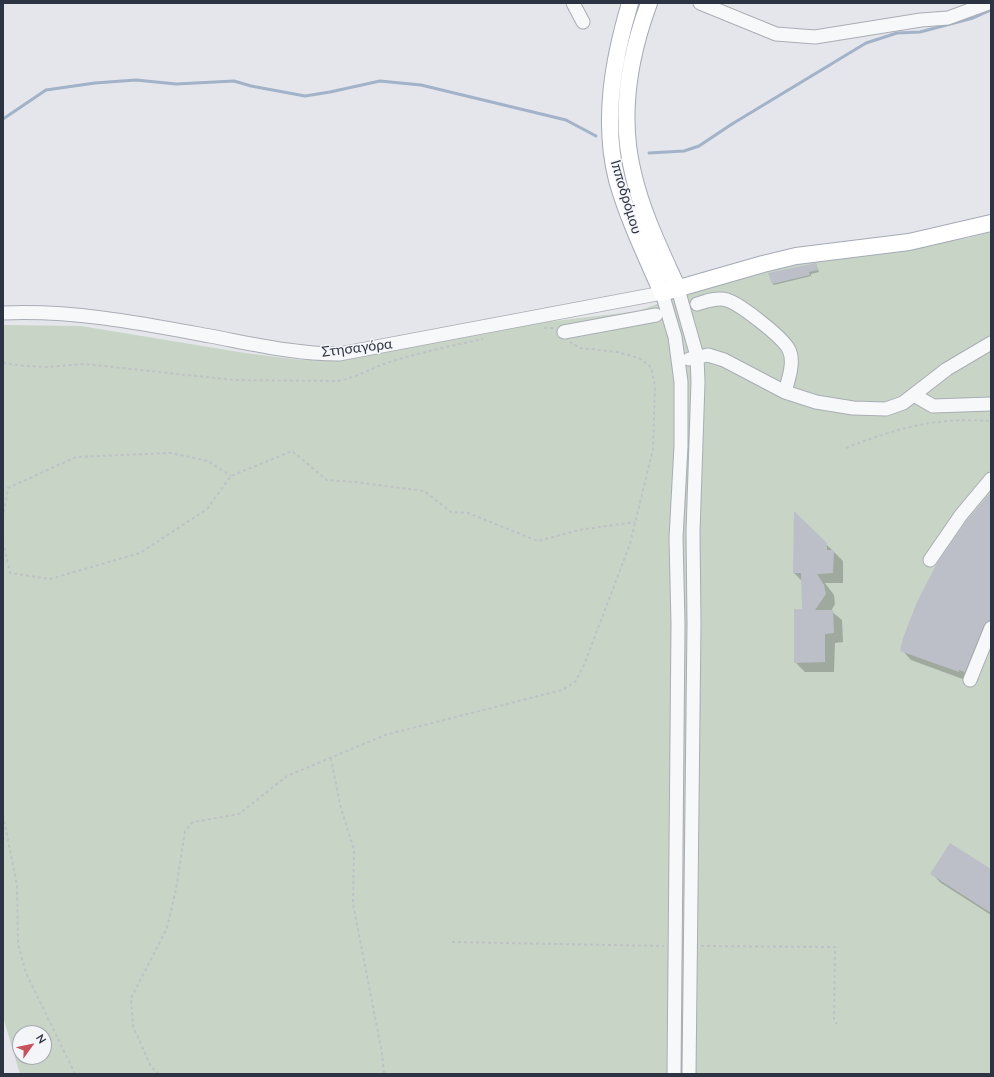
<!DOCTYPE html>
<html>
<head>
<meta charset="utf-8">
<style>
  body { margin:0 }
  #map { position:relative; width:994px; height:1077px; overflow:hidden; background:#e4e6eb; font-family:Lato,sans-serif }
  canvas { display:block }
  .frame { position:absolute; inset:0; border:4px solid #2c3343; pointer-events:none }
  .north { position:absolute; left:12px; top:1025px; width:40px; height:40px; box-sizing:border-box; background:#f4f5f8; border:1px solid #a4a7b0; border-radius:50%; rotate:57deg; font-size:11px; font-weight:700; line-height:16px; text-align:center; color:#2c3343 }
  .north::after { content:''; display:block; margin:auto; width:14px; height:18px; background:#c7525c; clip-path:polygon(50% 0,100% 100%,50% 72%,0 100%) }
</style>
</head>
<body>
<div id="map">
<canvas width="994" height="1077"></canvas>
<div class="frame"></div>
<div class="north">N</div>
</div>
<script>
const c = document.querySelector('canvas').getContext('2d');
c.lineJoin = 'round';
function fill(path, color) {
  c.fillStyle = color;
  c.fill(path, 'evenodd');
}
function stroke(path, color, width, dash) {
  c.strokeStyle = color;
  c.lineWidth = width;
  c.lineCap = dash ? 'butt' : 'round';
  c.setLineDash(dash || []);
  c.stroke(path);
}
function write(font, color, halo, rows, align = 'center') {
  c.font = font + ' Lato,sans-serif';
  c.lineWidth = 3;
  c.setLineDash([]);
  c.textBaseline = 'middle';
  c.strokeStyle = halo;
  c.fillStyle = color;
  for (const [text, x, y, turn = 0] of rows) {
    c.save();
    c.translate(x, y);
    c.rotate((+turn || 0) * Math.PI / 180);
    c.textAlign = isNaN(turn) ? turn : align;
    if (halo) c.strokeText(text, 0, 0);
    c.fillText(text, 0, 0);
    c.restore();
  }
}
const green = new Path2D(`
  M991,232V1074H20L3,1017V325L81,326L245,353L300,360H334L522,325L639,311L711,283L793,261L884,252L968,238ZM20,1033H44V1057H20Z`);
const shadow = new Path2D(`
  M816,264L819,272L811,274V276L774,285L772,283Z
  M991,493V639L968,681L911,660L902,650Z
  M795,513L843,561V583H825L834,595L835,604L831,611L842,620L843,642L835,643L834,672H805L795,662L803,610V582L794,573Z
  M991,871V915L941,883L931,873Z`);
const stream = new Path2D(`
  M3,119L46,90L95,83L136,80L176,84L234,81L251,86L305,96L330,92L380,81L421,85L566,120L596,136
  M649,153L684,151L699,146L732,124L866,43L897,33L920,32L973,18L991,10`);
const building = new Path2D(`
  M816,263L818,270L809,272L810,275L772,284L768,273Z
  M991,492V619L984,625L965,672L959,670V672L900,651L903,638L917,602L936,565L967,520Z
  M794,511L827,543V550H834L833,573L817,574L824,585L826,594L815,610H833L834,633L825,634V662L794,663V609H802L801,573H793Z
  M950,843L991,869V913L930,874Z`);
const path = new Path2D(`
  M544,328H554
  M3,363L25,366L46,367L85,364L234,380L338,381C358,377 375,366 396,360C424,352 454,345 483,339
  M846,448C897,428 935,417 991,421
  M3,518L8,488L76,457L171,453L208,461L231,476
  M3,542L10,573L50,579L140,553L207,509L231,476L292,451L327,480L355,482L424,491L451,512L468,513L538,541L579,530L635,522
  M331,758L340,805L354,850L353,904L382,1053L384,1074
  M3,815L17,885L18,944L26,973L75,1074
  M452,942L664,946
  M701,946L835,947L834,1021L837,1024
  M159,1074L151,1067L133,1026L131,998L167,928L176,889L185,831L193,822L239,814L287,776L385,735L562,690L575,682L584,665L630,544L653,449L655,386L651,367L639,358L617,352L580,348L570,342`);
const minor = new Path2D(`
  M573,3L583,22
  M700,3L776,34L815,37L921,20L948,18L989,3
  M678,289L697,356L698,382L693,532L694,624L689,1074
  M697,304C707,301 718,297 727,300C740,304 784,338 789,350C795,362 788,380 785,392
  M3,313C75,310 140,323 210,336C253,344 295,354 339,354L662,293L675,337L681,382V446L676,538L678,624L674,1074
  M564,332L656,315
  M689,359L708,355L724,360L785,392L816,402L853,408L886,409L903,403L947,369L991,343
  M914,395L933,406L991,404
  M930,560L961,515L991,479
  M970,680L991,628`);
const major = new Path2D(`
  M630,3C613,60 602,121 617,180C628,219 646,256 662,293L763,264L796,256L909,242L991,223
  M649,3C629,57 619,116 633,173C642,213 661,251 678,289`);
const streetNames = [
  ["Ιπποδρόμου",626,197,73],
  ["Στησαγόρα",357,348,-7]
];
fill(green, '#c8d4c6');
fill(shadow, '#0003');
stroke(stream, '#a2b2c9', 3);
fill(building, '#bcbfc8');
stroke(minor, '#a9adb5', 15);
stroke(major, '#a4aab6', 18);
stroke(path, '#bec1c6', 2, [3, 3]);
stroke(minor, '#f7f8f9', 13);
stroke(major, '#fff', 16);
write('14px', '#2c3343', '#f4f5f8', streetNames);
</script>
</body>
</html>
